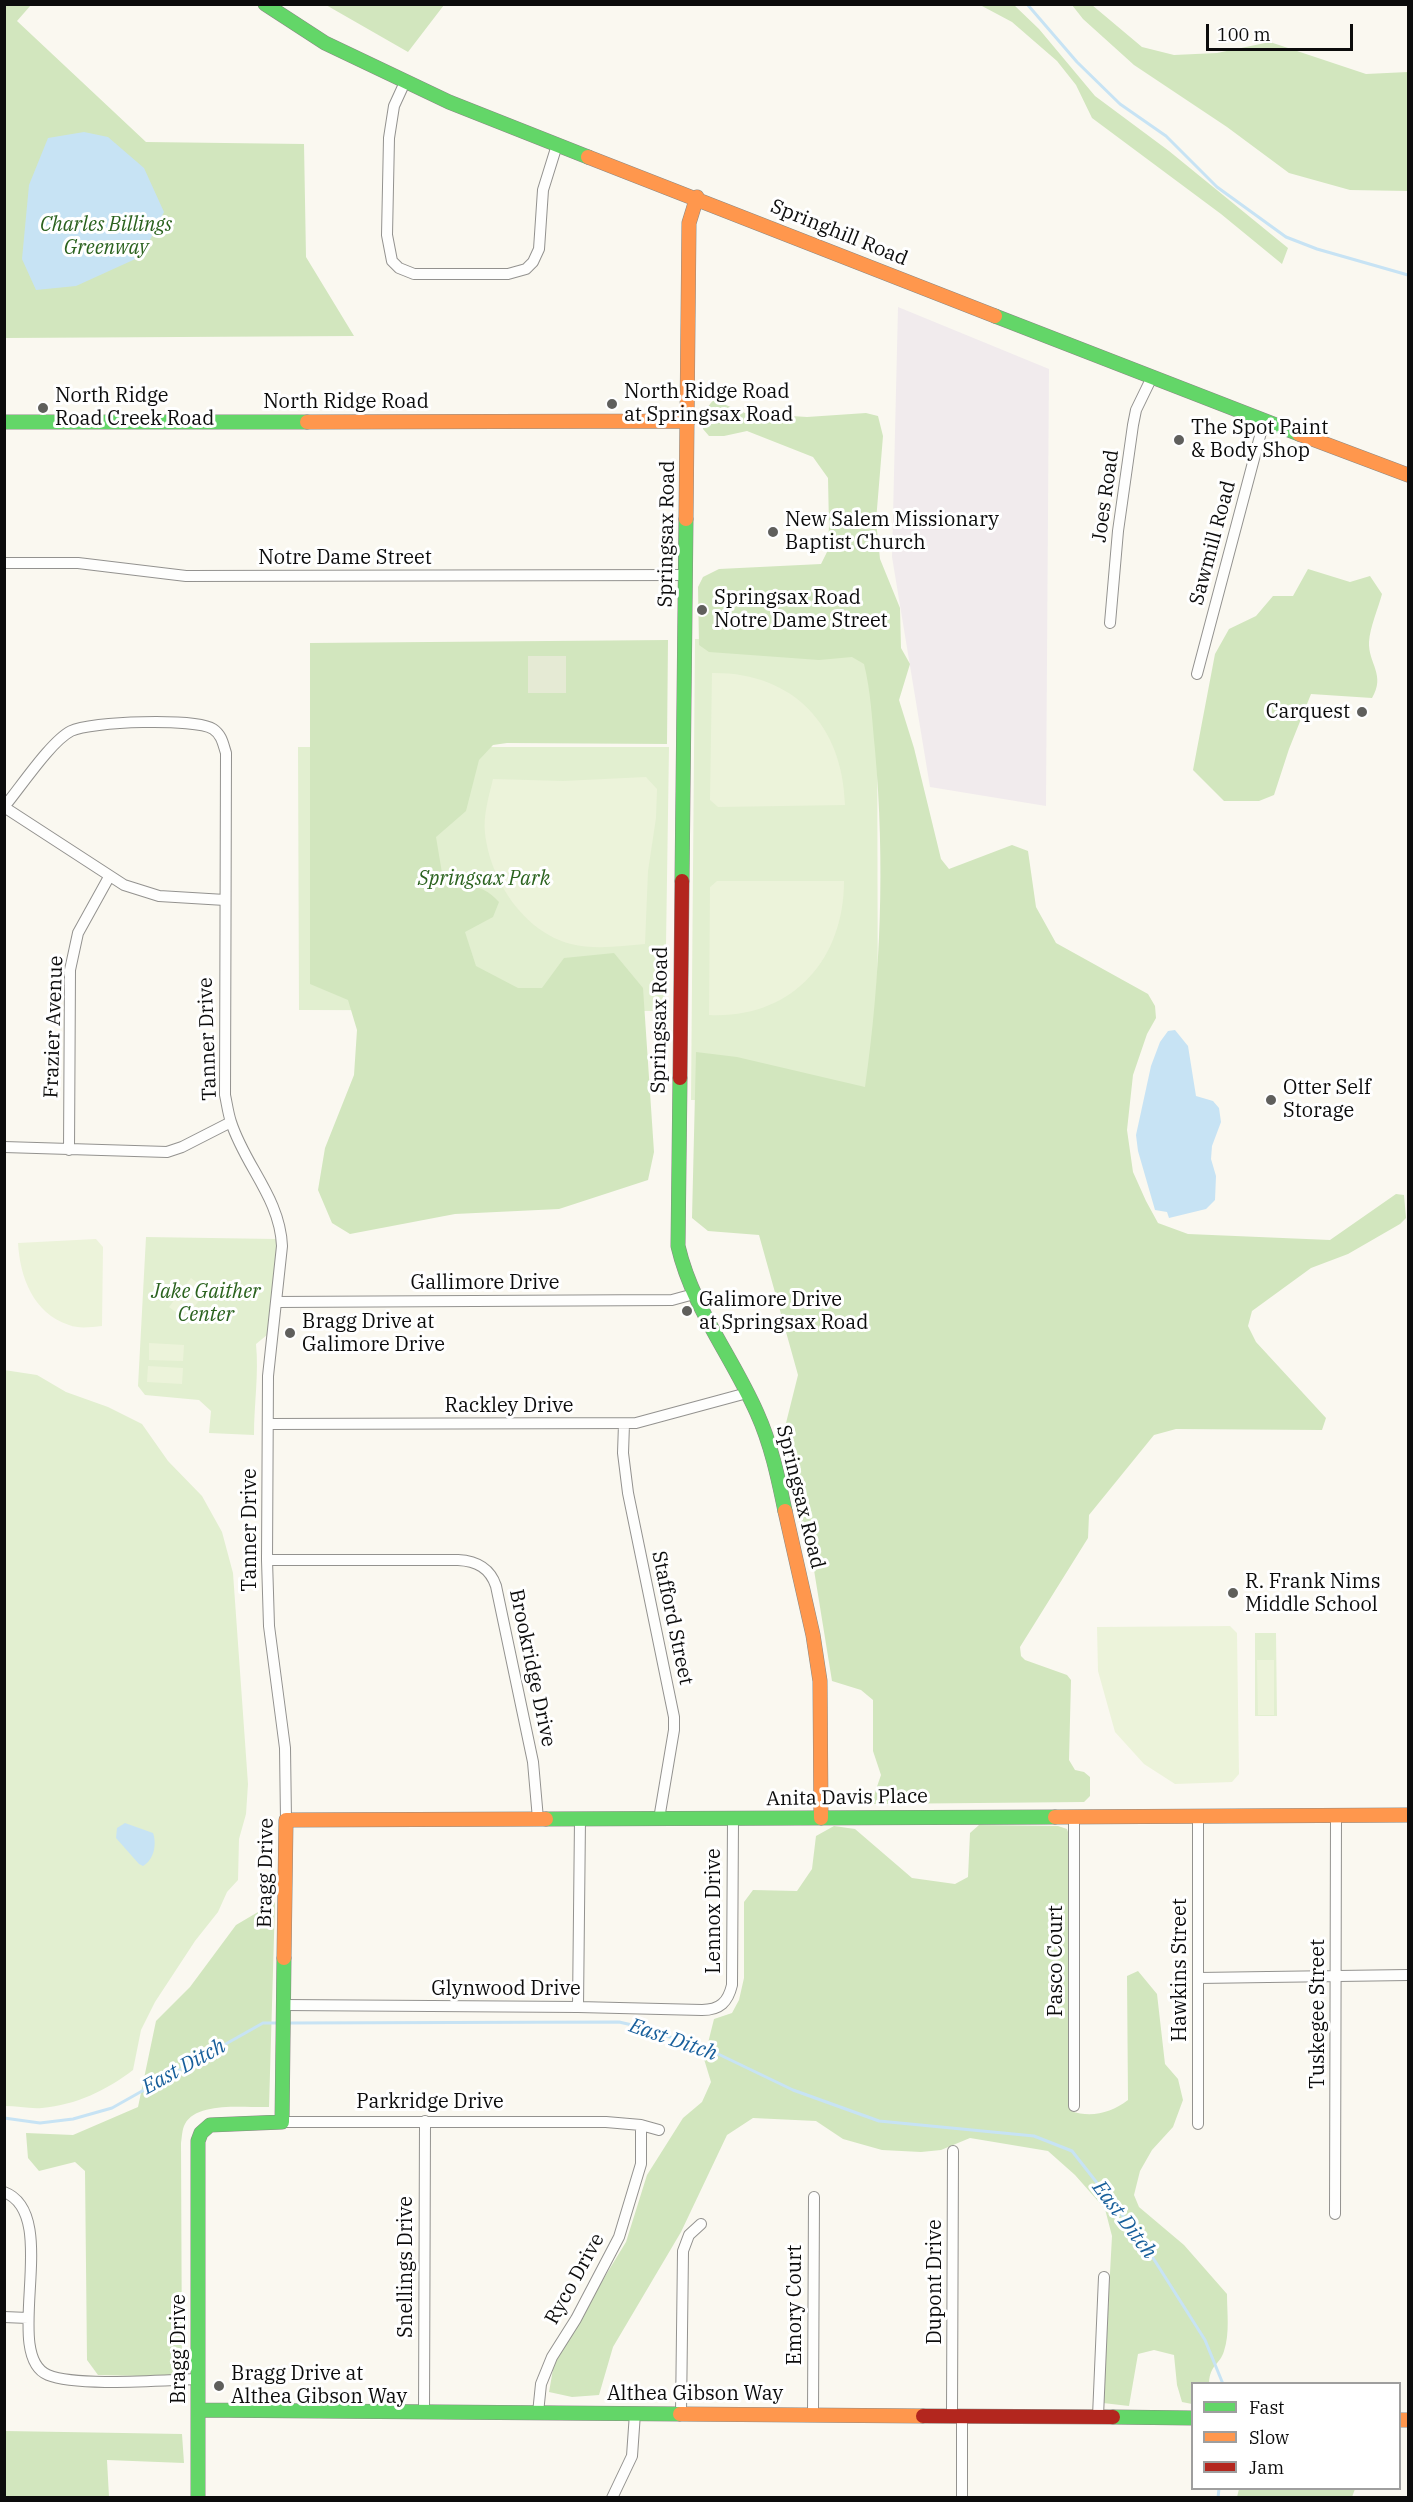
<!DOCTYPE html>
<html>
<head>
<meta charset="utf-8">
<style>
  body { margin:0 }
  #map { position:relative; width:1413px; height:2502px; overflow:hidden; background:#faf8f0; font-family:"IBM Plex Serif",serif }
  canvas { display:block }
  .frame { position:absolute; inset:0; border:6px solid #0c0c0c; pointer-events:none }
  .legend { position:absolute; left:1191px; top:2382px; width:210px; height:108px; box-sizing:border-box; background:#fff; border:2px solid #9e9e9e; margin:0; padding:8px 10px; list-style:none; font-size:18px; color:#0c0c0c }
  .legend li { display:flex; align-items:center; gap:12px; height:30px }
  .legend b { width:30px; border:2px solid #9e9e9e }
  .scale { position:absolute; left:1206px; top:24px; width:147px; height:27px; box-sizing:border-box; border:3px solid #0c0c0c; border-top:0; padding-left:8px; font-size:18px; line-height:21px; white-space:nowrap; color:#0c0c0c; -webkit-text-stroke:4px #fff; paint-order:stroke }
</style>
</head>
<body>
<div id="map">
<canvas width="1413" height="2502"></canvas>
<div class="frame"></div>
<ul class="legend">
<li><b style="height:8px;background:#63d668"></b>Fast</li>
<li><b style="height:8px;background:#ff974d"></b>Slow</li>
<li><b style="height:8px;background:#b3261e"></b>Jam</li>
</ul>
<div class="scale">100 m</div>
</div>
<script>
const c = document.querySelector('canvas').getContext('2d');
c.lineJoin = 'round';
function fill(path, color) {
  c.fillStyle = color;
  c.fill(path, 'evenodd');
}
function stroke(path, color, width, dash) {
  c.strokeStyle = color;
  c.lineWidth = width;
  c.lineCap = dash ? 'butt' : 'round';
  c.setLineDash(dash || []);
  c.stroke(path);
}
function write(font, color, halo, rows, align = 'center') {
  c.font = font + ' "IBM Plex Serif",serif';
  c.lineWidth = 6;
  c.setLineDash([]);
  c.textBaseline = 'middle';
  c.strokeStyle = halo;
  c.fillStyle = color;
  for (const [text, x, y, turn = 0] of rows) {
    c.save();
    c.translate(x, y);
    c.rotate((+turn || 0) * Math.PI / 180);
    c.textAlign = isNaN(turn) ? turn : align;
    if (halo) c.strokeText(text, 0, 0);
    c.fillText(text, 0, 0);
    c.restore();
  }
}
const industrial = new Path2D(`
  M898,307L1049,369L1046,806L930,787L892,557Z`);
const green = new Path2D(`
  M695,639L877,641L878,1102L691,1100Z
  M298,747H669L665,1011L299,1010Z
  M146,1237L276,1239V1263L267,1335L256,1344C259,1374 254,1404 254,1435L209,1433L211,1411L199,1400L145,1395L138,1386Z
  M4,1370L37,1375L66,1392L108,1407L142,1424L168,1461L202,1496L222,1532L233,1573L248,1784L246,1814L239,1839L238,1880L227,1892L218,1912L195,1941L155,2002L141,2030L133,2070C107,2090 76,2105 42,2108C30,2109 17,2106 5,2106Z
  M1255,1633H1276L1277,1716H1255Z`);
const forest = new Path2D(`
  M4,5H31L17,21L146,142L304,144L306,257L354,336L5,338Z
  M326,5V4L444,5L408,52Z
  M969,5H1014L1039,29L1095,96L1169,151L1288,248L1282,264L1221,214L1092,118L1076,85L1057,61L1012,22L982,6Z
  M1072,5H1092L1142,47L1174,55L1217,53L1270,42L1366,74L1408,72V191L1350,190L1289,173L1227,127L1134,65L1083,19Z
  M714,400L745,413L807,417L866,413L878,416L883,436L876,521L880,559L900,608L901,648L910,664L899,700L914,748L941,859L949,869L1012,845L1028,851L1036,907L1056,943L1148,994L1155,1006L1156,1018L1147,1034L1133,1075L1127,1130L1133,1172L1146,1201L1158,1223L1188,1234L1330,1240L1396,1194L1404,1195L1406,1218L1400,1224L1348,1254L1311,1268L1252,1311L1248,1326L1256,1342L1326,1418L1322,1430L1176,1429L1154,1435L1089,1515L1088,1538L1020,1647L1021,1656L1025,1660L1067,1675L1071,1680L1069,1760L1075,1770L1084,1772L1090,1777V1796L1084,1802L871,1804L881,1775L873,1751V1700L861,1690L832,1681L814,1570L781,1443L798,1375L759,1235L708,1231L692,1218L696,1052L737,1057L865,1087C881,977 885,861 875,750C872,721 871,692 864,664L852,657L819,660L709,652L699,645L698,587L703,577L719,569L821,564L827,552L829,527L828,478L813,457L747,431L724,436H709L703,429C704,418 705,407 714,400Z
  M1308,569L1350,582L1370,576L1382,594C1378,609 1370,627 1369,642C1368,663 1386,675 1372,698L1311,694L1289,749L1274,795L1259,801H1224L1193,770L1215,654L1229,629L1256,616L1273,596H1293Z
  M668,640L667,744L507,743L493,745L479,760L466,811L436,837L444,885C471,895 474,876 499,902L493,917L465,932L476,966L518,988H542L564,958L614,953L643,988L654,1152L648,1180L559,1209L455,1214L350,1234L332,1223L318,1190L325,1148L354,1075L357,1030L348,1000L310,984V643Z
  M979,1825L1058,1826L1067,1829L1069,1835L1071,2111C1091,2118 1111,2113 1128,2100L1127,1976L1138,1971L1157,1994L1165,2064L1178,2079L1183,2100L1173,2127L1152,2150L1140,2171L1134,2195L1139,2207L1184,2245L1227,2294C1227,2313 1230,2333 1224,2351C1220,2365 1210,2364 1209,2383L1192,2384V2404L1182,2402L1177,2385L1174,2355L1154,2350L1138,2354L1129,2406L1103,2403L1112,2236L1105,2209L1075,2175L1048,2151L970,2138L941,2150L921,2152L882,2150L843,2139L816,2121L753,2118L727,2135L681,2232L613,2347L599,2395L572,2397L549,2392L555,2358L626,2242L647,2175L683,2118L702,2102L711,2082L704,2059L714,2019L732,2013L739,2000L744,1978V1902L753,1890L797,1891L812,1869L816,1836L834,1826L855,1829L912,1878L955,1884L968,1877L970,1833Z
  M275,1902L269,2107C246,2108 197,2101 185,2124C182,2129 182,2137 181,2143L182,2377L98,2375L87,2360L85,2171L75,2162L39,2171L28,2158L26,2133L73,2135L138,2107L156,2021L190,1987L236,1925Z
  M5,2431L182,2434L184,2463L107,2460L109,2497H5Z
  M1239,2489V2488L1355,2489L1352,2497H1237Z`);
const cemetery = new Path2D(`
  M528,656H566V693H528Z`);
const pitch = new Path2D(`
  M712,673C793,672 843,725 845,805L718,807L710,800Z
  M646,777L657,789L656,818L648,871L645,944C621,946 595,950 571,944C524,932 490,880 485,833C483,815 489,796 493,779L563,781Z
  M717,881H844C844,961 791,1019 709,1015L710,887Z
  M96,1239L103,1247L102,1326C91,1327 79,1329 69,1325C33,1313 20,1277 18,1243Z
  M191,1278L207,1290L185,1319L169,1307Z
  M149,1343L184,1345L183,1361L149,1360Z
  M148,1366L183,1368L182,1384L147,1382Z
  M1230,1626L1237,1633L1239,1774L1232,1782L1175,1784L1144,1764L1115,1732L1098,1671L1097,1627Z
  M1257,1660H1274V1715H1258Z`);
const water = new Path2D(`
  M84,132L108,137L144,168L164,212L142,256L76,286L36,290L22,259L29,185L48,138Z
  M1175,1030L1188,1046L1196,1096L1213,1101L1219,1108L1221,1122L1212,1146L1211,1159L1216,1176L1215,1200L1206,1209L1169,1218L1167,1212L1155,1210L1138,1151L1136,1135L1151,1066L1160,1042L1168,1031Z
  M125,1823L153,1833C157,1844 154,1860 143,1866L139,1864L116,1838L117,1828Z`);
const stream = new Path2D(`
  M1027,4L1077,62L1120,104L1166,136L1217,187L1286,237L1317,249L1408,275
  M288,2023L619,2022L641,2027L716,2053L793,2090L879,2121L1034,2136L1072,2151L1141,2239L1205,2340L1223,2384
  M4,2118L40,2123L73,2119L112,2108L263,2023H279
  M1218,2498L1219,2488`);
const street = new Path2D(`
  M405,82L394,106L389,138L387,235L392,261L399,268L414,274H508L526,269L533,262L539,249L543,190L557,145
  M4,563H78L186,576L686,575
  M1110,623L1118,531L1133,425L1136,410L1152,377
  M1197,674L1264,421
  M4,807C20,788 51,741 71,731C90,721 196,718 213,729C222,735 223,744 226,753L225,1095C227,1104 228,1113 231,1122C245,1166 280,1198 282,1246L268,1376L267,1560L269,1626L285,1748L286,1820
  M4,807L124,885L159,896L225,900
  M4,1147L167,1152L182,1147L231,1122
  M69,1150L70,970L78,933L109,877
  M276,1302L672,1300L694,1294
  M268,1424L636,1423L747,1393
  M624,1424L623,1453L628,1493L674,1717V1730L659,1819
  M267,1560H458C477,1561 490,1568 496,1586L533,1762L538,1819
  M1074,1816V2106
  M1198,1816V2124
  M1198,1978L1408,1975
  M284,2005L578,2007L702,2010C720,2010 728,2002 732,1985L733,1819
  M578,2007L580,1819
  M282,2122H606L641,2125L659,2130
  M4,2192C63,2214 0,2355 48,2375C77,2387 163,2380 198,2379
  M1335,2214L1336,1815
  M4,2317L28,2318
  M424,2413L425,2121
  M538,2413L541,2384L552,2357L576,2319L619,2237L641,2164V2125
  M681,2413L683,2251L689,2235L701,2224
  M813,2414L814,2197
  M952,2414L953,2151
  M962,2415V2498
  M1098,2416L1104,2277
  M612,2498L632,2456L635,2413`);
const fast = new Path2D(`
  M265,4L325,43L449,102L588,157
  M995,316L1299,434
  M4,422H307
  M682,881L686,519
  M680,1078L678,1246C692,1307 732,1356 757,1413C771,1444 778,1477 785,1511
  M546,1819L1055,1817
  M198,2410L680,2414
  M1113,2417L1192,2418
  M198,2498V2141L201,2133L210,2125L282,2122L284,1958`);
const slow = new Path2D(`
  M588,157L995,316
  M307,422L688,421
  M1299,434L1408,475
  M686,519L689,223L697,197
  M785,1511L813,1635L820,1681L821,1818
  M1055,1817L1408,1815
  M284,1958L286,1820L546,1819
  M680,2414L923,2416
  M1400,2420H1408`);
const jam = new Path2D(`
  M680,1078L682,881
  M923,2416L1113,2417`);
const markers = [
  [612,404,6,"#5f5f5c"],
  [43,408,6,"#5f5f5c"],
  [1179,440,6,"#5f5f5c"],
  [773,532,6,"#5f5f5c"],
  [702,610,6,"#5f5f5c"],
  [1362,712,6,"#5f5f5c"],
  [1271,1100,6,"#5f5f5c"],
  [687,1311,6,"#5f5f5c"],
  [290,1333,6,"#5f5f5c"],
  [1233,1593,6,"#5f5f5c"],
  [219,2386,6,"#5f5f5c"]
];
const parkNames = [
  ["Charles Billings",106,225],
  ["Greenway",106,248],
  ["Springsax Park",484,879],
  ["Jake Gaither",206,1292],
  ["Center",206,1315]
];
const streetNames = [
  ["Springhill Road",839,233,22],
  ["North Ridge Road",346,402],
  ["Joes Road",1106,496,-82],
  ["Springsax Road",667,534,-89],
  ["Sawmill Road",1213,543,-75],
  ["Notre Dame Street",345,558],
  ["Springsax Road",660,1020,-89],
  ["Frazier Avenue",54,1027,-88],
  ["Tanner Drive",208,1039,-92],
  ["Gallimore Drive",485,1283],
  ["Rackley Drive",509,1406],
  ["Springsax Road",800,1497,76],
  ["Tanner Drive",250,1530,-90],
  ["Stafford Street",672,1618,78],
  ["Brookridge Drive",532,1668,78],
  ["Anita Davis Place",847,1798,-1],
  ["Bragg Drive",266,1873,-89],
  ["Lennox Drive",714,1911,-90],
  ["Pasco Court",1056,1961,-90],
  ["Hawkins Street",1180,1970,-90],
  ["Glynwood Drive",506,1989],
  ["Tuskegee Street",1318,2014,-90],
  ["Parkridge Drive",430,2102],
  ["Snellings Drive",406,2267,-90],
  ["Ryco Drive",575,2279,-61],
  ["Dupont Drive",935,2282,-90],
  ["Emory Court",795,2305,-90],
  ["Bragg Drive",179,2349,-90],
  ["Althea Gibson Way",695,2394]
];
const poiNames = [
  ["North Ridge Road",624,392],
  ["at Springsax Road",624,415],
  ["North Ridge",55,396],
  ["Road Creek Road",55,419],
  ["The Spot Paint",1191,428],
  ["& Body Shop",1191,451],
  ["New Salem Missionary",785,520],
  ["Baptist Church",785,543],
  ["Springsax Road",714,598],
  ["Notre Dame Street",714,621],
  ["Carquest",1350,712,"right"],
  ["Otter Self",1283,1088],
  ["Storage",1283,1111],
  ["Galimore Drive",699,1300],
  ["at Springsax Road",699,1323],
  ["Bragg Drive at",302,1322],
  ["Galimore Drive",302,1345],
  ["R. Frank Nims",1245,1582],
  ["Middle School",1245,1605],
  ["Bragg Drive at",231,2374],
  ["Althea Gibson Way",231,2397]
];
const waterNames = [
  ["East Ditch",673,2040,19],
  ["East Ditch",184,2067,-29],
  ["East Ditch",1124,2220,53]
];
fill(industrial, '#f1ebed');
fill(green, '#e2efd0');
fill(forest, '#d2e6be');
fill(cemetery, '#e5ead4');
fill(pitch, '#ecf3da');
fill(water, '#c7e3f4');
stroke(stream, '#c7e3f4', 3);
stroke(street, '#93928f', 12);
stroke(fast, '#8a8985', 15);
stroke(slow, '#8a8985', 15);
stroke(jam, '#8a8985', 15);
stroke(street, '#fefefd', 10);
stroke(fast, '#63d668', 14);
stroke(slow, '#ff974d', 14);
stroke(jam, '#b3261e', 14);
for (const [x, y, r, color] of markers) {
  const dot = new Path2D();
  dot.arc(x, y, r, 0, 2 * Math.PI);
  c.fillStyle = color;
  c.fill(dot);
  stroke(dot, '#fff', 2);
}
write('italic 20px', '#2a621e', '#fff', parkNames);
write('20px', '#0c0c0c', '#fff', streetNames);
write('20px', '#0c0c0c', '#fff', poiNames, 'left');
write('italic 21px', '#185f9b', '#fff', waterNames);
</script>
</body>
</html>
